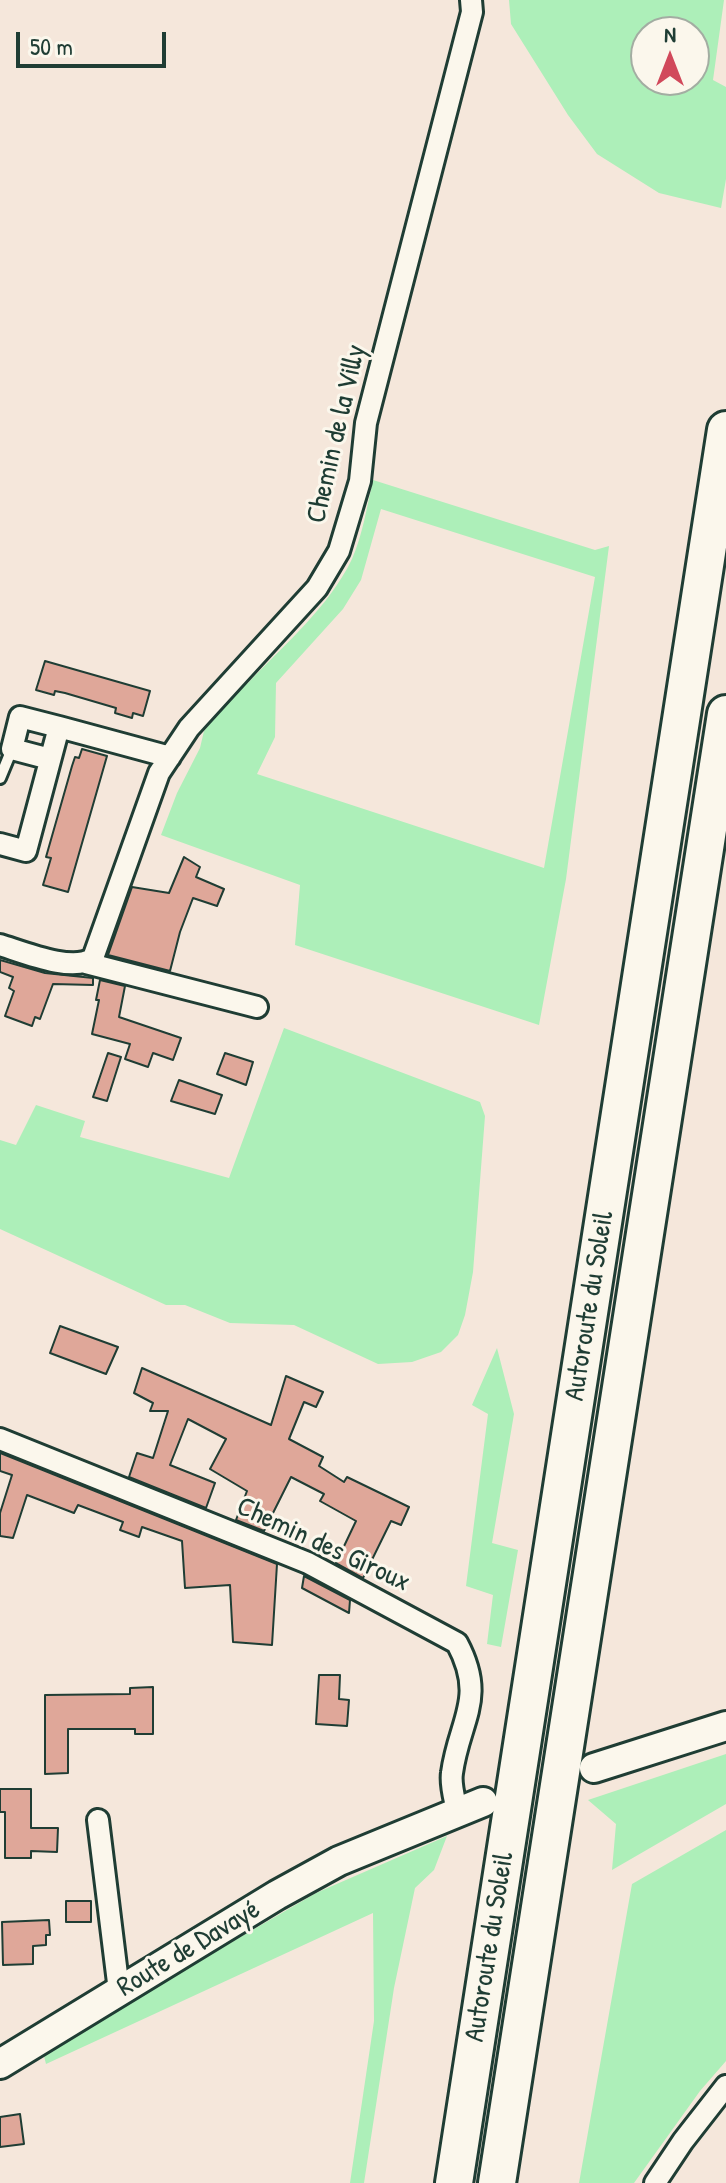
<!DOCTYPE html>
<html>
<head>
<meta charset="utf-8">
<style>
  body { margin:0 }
  #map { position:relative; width:726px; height:2183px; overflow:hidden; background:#f5e7db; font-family:"Patrick Hand",sans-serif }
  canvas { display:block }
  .north { position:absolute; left:630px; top:16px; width:80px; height:80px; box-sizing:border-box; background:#fbf7ec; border:2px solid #a3ada2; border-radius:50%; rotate:0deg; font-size:22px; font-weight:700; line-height:32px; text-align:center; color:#1f3d34 }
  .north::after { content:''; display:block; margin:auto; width:28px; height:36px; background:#d1495b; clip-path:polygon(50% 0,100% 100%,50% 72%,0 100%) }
  .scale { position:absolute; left:16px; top:32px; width:150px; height:36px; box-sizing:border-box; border:4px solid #1f3d34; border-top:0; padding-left:10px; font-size:24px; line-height:28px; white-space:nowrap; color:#1f3d34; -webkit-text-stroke:6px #fbf7ec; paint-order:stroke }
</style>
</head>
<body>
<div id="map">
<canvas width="726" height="2183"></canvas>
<div class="north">N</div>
<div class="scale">50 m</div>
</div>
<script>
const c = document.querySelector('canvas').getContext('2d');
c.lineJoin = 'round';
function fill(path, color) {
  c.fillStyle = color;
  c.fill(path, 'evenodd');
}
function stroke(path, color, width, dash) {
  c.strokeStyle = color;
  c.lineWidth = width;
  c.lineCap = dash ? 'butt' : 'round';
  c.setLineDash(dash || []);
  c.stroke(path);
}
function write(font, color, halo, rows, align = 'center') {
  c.font = font + ' "Patrick Hand",sans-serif';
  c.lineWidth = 6;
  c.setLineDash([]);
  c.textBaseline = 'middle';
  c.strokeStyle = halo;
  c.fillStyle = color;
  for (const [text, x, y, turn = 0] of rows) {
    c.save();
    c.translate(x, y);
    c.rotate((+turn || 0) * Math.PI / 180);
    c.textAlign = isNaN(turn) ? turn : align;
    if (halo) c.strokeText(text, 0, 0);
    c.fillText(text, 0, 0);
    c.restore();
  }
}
const green = new Path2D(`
  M509,0H724L713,80L726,87V179L721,208L659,193L597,154L568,115L511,24ZM646,32H694V80H646Z
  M373,480L595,550L609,546L566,879L539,1025L295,945L300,885L161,835L177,793L200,748L204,731L235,691L248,683C284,645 329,607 352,559C363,534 367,506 373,480ZM381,509L595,577L544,868L257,774L275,737L276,683L343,609L361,580Z
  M284,1028L480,1102L485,1116L473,1272L465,1315L458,1335L441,1352L412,1362L378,1364L294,1325L230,1323L185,1305H166L0,1229V1140L16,1145L36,1105L85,1121L80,1137L229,1178Z
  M497,1348L514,1414L492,1543L518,1550L501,1647L487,1644L493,1595L466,1586L488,1414L472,1405Z
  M726,1754V1804L612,1870L616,1824L588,1800Z
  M726,1830V2061L700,2091L634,2183H579L632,1884Z
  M447,1836L434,1870L415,1888L394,1988L364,2183H350L374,2021L373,1913L46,2064L43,2052L316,1893Z`);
const building = new Path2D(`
  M45,661L150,691L143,716L133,713L132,718L115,713L116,708L65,693L55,691L54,695L36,690Z
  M82,749L107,756L68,892L43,885L51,858L46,857L72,766L75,757L79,758Z
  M184,857L200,867L196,877L224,889L217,906L193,898L180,932L170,971L108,955L132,887L169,893Z
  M0,960L45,973L93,978V985L53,984L40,1019L35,1017L32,1026L5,1016L14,991L9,988L13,977L0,972Z
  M100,980L125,986L119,1017L181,1038L173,1060L153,1053L148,1067L125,1059L130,1044L92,1034L99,1000H96Z
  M108,1053L121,1057L107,1101L93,1097Z
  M225,1053L253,1062L246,1085L217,1074Z
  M179,1080L222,1095L215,1114L171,1101Z
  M60,1326L118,1347L106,1374L50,1353Z
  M142,1368L271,1425L286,1376L323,1392L316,1407L304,1402L289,1439L323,1457L319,1466L344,1482L347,1477L409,1507L401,1525L391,1521L363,1578L336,1563L356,1521L320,1501L324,1494L291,1477L264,1531L236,1520L247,1491L210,1469L226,1439L188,1419L170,1465L215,1483L206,1508L129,1477L137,1453L153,1458L168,1411H150L153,1403L134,1393Z
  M0,1453L277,1564L272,1645L233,1642L230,1585L185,1588L182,1541L142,1527L139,1537L120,1530L123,1522L78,1505L74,1513L27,1495L13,1538L0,1536V1513L12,1475L0,1471Z
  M304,1576L350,1600L349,1613L302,1588Z
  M319,1675H340L339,1699L349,1700L347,1726L316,1724Z
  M153,1687V1734H135V1729H68V1773L45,1774V1695L130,1694V1688Z
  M0,1789H31V1828H58L57,1852L31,1851V1858H5V1812H0Z
  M66,1901H91V1922H66Z
  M49,1920L50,1935H46V1945L33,1946V1964L3,1965L2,1922Z
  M20,2114L24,2144L0,2147V2117Z`);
const lane = new Path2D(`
  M0,778L12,749`);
const street = new Path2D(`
  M50,759L12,749L20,717L59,727
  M0,844L26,851L59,727L170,757
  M0,945C23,952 73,973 93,958L159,773L189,728L317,588L339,551L360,481L366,423L472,12L471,0
  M86,963L257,1007
  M0,1439L308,1563L457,1643C487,1699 459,1720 452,1773C450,1785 455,1800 457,1811
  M98,1820L119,1991
  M655,2183L683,2141L726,2086`);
const secondary = new Path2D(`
  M594,1768L726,1726
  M0,2064L277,1895L339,1861L483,1802`);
const highway = new Path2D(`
  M454,2183L726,430
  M497,2183L726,714`);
const streetNames = [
  ["Chemin de la Villy",337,434,-77],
  ["Autoroute du Soleil",590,1306,-81],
  ["Chemin des Giroux",323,1545,25],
  ["Autoroute du Soleil",490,1947,-81],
  ["Route de Davayé",189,1949,-31]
];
fill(green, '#adefb9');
fill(building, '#dfa799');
stroke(building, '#1f3d34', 2);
stroke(lane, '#1f3d34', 16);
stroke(street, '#1f3d34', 26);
stroke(secondary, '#1f3d34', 34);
stroke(highway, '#1f3d34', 42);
stroke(lane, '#fbf7ec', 10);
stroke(street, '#fbf7ec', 20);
stroke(secondary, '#fbf7ec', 28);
stroke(highway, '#fbf7ec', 36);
write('28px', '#1f3d34', '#fbf7ec', streetNames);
</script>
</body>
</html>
